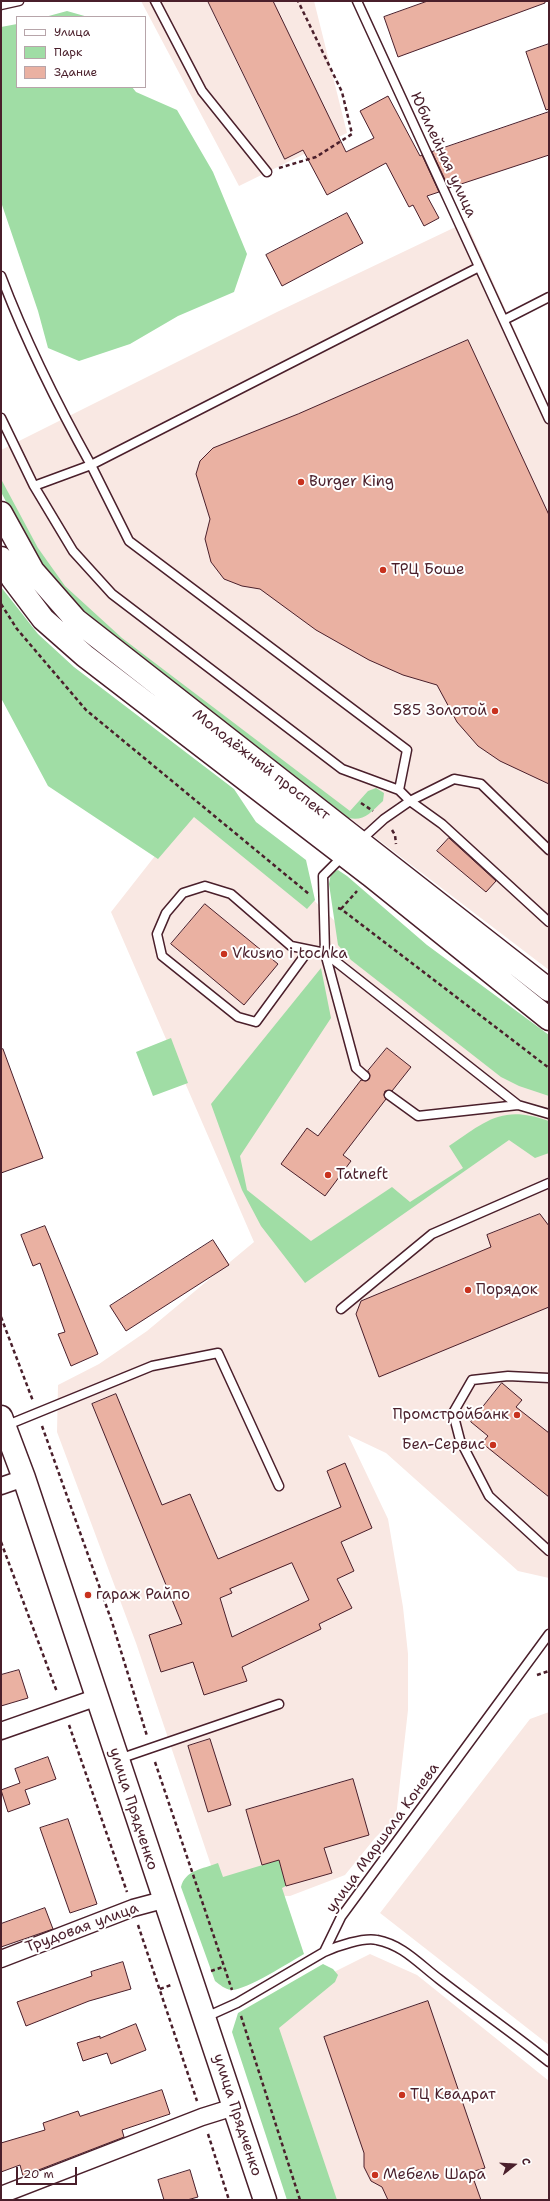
<!DOCTYPE html>
<html>
<head>
<meta charset="utf-8">
<style>
  body { margin:0 }
  #map { position:relative; width:550px; height:2201px; overflow:hidden; background:#fff; font-family:"Shantell Sans",sans-serif }
  canvas { display:block }
  .frame { position:absolute; inset:0; border:2px solid #4a1f2b; pointer-events:none }
  .legend { position:absolute; left:16px; top:16px; width:130px; height:72px; box-sizing:border-box; background:#fff; border:1px solid #b7a5aa; margin:0; padding:5px 7px; list-style:none; font-size:12px; color:#4a1f2b }
  .legend li { display:flex; align-items:center; gap:8px; height:20px }
  .legend b { width:20px; border:1px solid #b7a5aa }
  .north { position:absolute; left:494px; top:2145px; width:40px; height:40px; -webkit-text-stroke:3px #fff; paint-order:stroke; rotate:73deg; font-size:11px; font-weight:700; line-height:16px; text-align:center; color:#4a1f2b }
  .north::after { content:''; display:block; margin:auto; width:14px; height:18px; background:#4a1f2b; clip-path:polygon(50% 0,100% 100%,50% 72%,0 100%) }
  .scale { position:absolute; left:16px; top:2167px; width:61px; height:18px; box-sizing:border-box; border:2px solid #4a1f2b; border-top:0; padding-left:5px; font-size:12px; line-height:14px; white-space:nowrap; color:#4a1f2b; -webkit-text-stroke:3px #fff; paint-order:stroke }
</style>
</head>
<body>
<div id="map">
<canvas width="550" height="2201"></canvas>
<div class="frame"></div>
<ul class="legend">
<li><b style="height:5px;background:#fff"></b>Улица</li>
<li><b style="height:11px;background:#a0dda5"></b>Парк</li>
<li><b style="height:11px;background:#eab1a2"></b>Здание</li>
</ul>
<div class="north">С</div>
<div class="scale">20 m</div>
</div>
<script>
const c = document.querySelector('canvas').getContext('2d');
c.lineJoin = 'round';
function fill(path, color) {
  c.fillStyle = color;
  c.fill(path, 'evenodd');
}
function stroke(path, color, width, dash) {
  c.strokeStyle = color;
  c.lineWidth = width;
  c.lineCap = dash ? 'butt' : 'round';
  c.setLineDash(dash || []);
  c.stroke(path);
}
function write(font, color, halo, rows, align = 'center') {
  c.font = font + ' "Shantell Sans",sans-serif';
  c.lineWidth = 4;
  c.setLineDash([]);
  c.textBaseline = 'middle';
  c.strokeStyle = halo;
  c.fillStyle = color;
  for (const [text, x, y, turn = 0] of rows) {
    c.save();
    c.translate(x, y);
    c.rotate((+turn || 0) * Math.PI / 180);
    c.textAlign = isNaN(turn) ? turn : align;
    if (halo) c.strokeText(text, 0, 0);
    c.fillText(text, 0, 0);
    c.restore();
  }
}
const built = new Path2D(`
  M141,1H314L347,133L239,186Z
  M466,222L549,406V970L165,677L58,584L1,482V450L277,312Z
  M191,810L232,819L379,965L549,1092V1578L518,1571L386,1453L348,1435L388,1519L403,1607L408,1654V1710L396,1817L375,1838L345,1875L290,1896L221,1895L136,1643L57,1432L58,1385L99,1364L147,1331L254,1242L111,912Z
  M549,1712V2045L380,1913L530,1719Z
  M370,1954L417,1975L549,2081V2200H312L260,2031L314,1982Z`);
const green = new Path2D(`
  M67,11L88,17H45Z
  M17,24V87H132L136,92L177,110L213,172L247,254L234,292L178,316L130,344L79,361L48,348L38,311L1,202V27Z
  M1,479L38,548L65,586L122,638L350,811L368,791L376,788L384,793L383,801C367,816 362,824 339,815L94,625L54,584L28,544L1,492Z
  M1,587L38,634L74,667L234,789L256,822L306,860L315,900L307,909L194,817L158,859L48,786L1,698Z
  M338,870L347,876L427,945L549,1035V1096L519,1086L501,1077L351,960L338,945L329,884L331,873Z
  M321,968L331,1018L240,1156L247,1190L311,1241L392,1187L410,1202L463,1168L449,1146C486,1121 502,1104 549,1121V1153L535,1158L509,1140L305,1283L261,1226L242,1190L211,1104Z
  M171,1038L188,1083L153,1096L136,1052Z
  M279,1860L286,1886L282,1888L304,1954C290,1962 245,1991 231,1990C225,1989 220,1985 215,1981L181,1887C185,1870 203,1869 218,1863L223,1877Z
  M323,1964L333,1969L338,1975L335,1982L279,2028L337,2200H287L232,2032L238,2013Z`);
const building = new Path2D(`
  M208,1H273L346,152L374,138L360,111L388,96L420,156L422,155L439,192L427,196L439,218L424,226L413,205L409,207L386,163L327,195L303,150L285,159Z
  M428,1H545V3L398,57L384,17Z
  M549,44V109L546,110L526,52Z
  M549,112V155L449,188L432,152Z
  M347,213L363,243L282,286L266,255Z
  M468,340L549,515V784L500,761L478,746L457,722L437,685L403,675L369,660L316,630L260,589L242,586L224,579L211,562L205,539L210,519L196,474L200,461L213,448L298,414Z
  M449,838L496,881L486,892L437,851Z
  M205,904L278,964L244,1005L171,944Z
  M387,1048L411,1067L392,1091H385L384,1095L386,1099L343,1155L351,1161L325,1196L281,1164L307,1128L318,1136L361,1080L366,1081L369,1079L370,1075L368,1071Z
  M3,1049L43,1158L1,1173V1050Z
  M540,1214L549,1226V1307L379,1377L356,1314L361,1301L491,1247L487,1235Z
  M45,1226L98,1354L71,1366L58,1334L65,1332L40,1263L33,1266L21,1235Z
  M213,1240L229,1265L126,1331L110,1306Z
  M502,1383L522,1400L516,1407L549,1433V1497L482,1443L488,1436L471,1422Z
  M116,1394L162,1505L190,1494L218,1559L341,1507L327,1471L345,1463L372,1528L341,1542L354,1571L337,1579L352,1608L319,1624L321,1629L242,1667L247,1681L204,1695L193,1662L161,1672L149,1635L182,1624L92,1404ZM292,1563L309,1600L232,1637L220,1598L232,1593L230,1589Z
  M19,1670L28,1698L1,1706V1675Z
  M210,1739L231,1805L208,1812L188,1746Z
  M48,1757L56,1779L25,1790L30,1804L8,1812L1,1790L20,1783L15,1769Z
  M353,1779L369,1835L324,1848L332,1873L286,1886L279,1860L262,1865L246,1810Z
  M68,1819L97,1904L70,1913L40,1828Z
  M45,1908L53,1929L1,1947V1924Z
  M123,1962L131,1989L89,2001L26,2026L17,2002L92,1976L91,1972Z
  M428,2001L485,2168L471,2172L481,2200H388L382,2187L371,2181L364,2167V2153L324,2037Z
  M136,2024L146,2050L111,2064L107,2053L83,2061L77,2043L100,2036V2038Z
  M162,2090L170,2114L122,2130L124,2137L28,2174L23,2176L20,2165L1,2172V2143L45,2130L43,2123L78,2111L80,2116Z
  M190,2170L198,2197L187,2200H164L158,2180Z`);
const path = new Path2D(`
  M279,168L316,157L352,134L342,92L298,1
  M1,604L17,629L86,710L309,894
  M361,803L373,811
  M392,830L395,835L396,844
  M338,908L341,909L549,1068
  M341,909L357,891
  M1,1317L33,1401
  M42,1426L112,1622L147,1736
  M1,1542L57,1692
  M537,1675L549,1671
  M69,1725L127,1892
  M155,1762L232,1990
  M138,1925L197,2101
  M211,1971L223,1967
  M160,1989L171,1985
  M241,2016L300,2200
  M208,2134L229,2200`);
const service = new Path2D(`
  M155,1L202,91L267,172
  M357,1L549,419
  M1,5L19,1
  M1,276C26,342 57,404 91,465L479,267
  M504,320L549,297
  M1,418L34,486L73,551L112,594L342,769L399,790L410,801L442,824L549,922
  M34,486L91,465L129,541L407,750L399,790
  M361,840L384,819L410,801L454,779L481,784L549,850
  M343,856L323,876L325,953L518,1105L549,1114
  M308,951L256,1022L238,1017L162,956L157,934L166,913L183,893L205,886L231,894L291,946L325,953L356,1068L365,1076
  M389,1095L418,1116L518,1105
  M341,1309L432,1234L549,1183
  M549,1378L508,1376L472,1380L453,1413L460,1440L489,1496L549,1551
  M5,1426L152,1366L218,1353L279,1486
  M119,1759L279,1704
  M324,1952C337,1946 364,1937 377,1940C403,1945 419,1964 439,1979C475,2007 513,2033 549,2062
  M206,2017L237,2003L324,1952L341,1917L549,1634`);
const minor = new Path2D(`
  M1,1486L24,1478
  M1,1731L95,1698
  M1,1959L133,1908L163,1900
  M1,2195L202,2117L234,2107`);
const secondary = new Path2D(`
  M1,1417L24,1478L265,2200`);
const primary = new Path2D(`
  M1,513L33,571L76,620L549,990
  M1,558L12,578L43,619L85,656L370,875L549,1019`);
const markers = [
  [301,482,4,"#c8321e"],
  [383,570,4,"#c8321e"],
  [495,711,4,"#c8321e"],
  [224,954,4,"#c8321e"],
  [328,1175,4,"#c8321e"],
  [468,1290,4,"#c8321e"],
  [517,1415,4,"#c8321e"],
  [493,1445,4,"#c8321e"],
  [88,1595,4,"#c8321e"],
  [402,2095,4,"#c8321e"],
  [375,2175,4,"#c8321e"]
];
const streetNames = [
  ["Юбилейная улица",443,155,65],
  ["Молодёжный проспект",261,765,38],
  ["улица Прядченко",133,1809,72],
  ["улица Маршала Конева",383,1838,-54],
  ["Трудовая улица",82,1928,-20],
  ["улица Прядченко",237,2115,72]
];
const poiNames = [
  ["Burger King",309,482],
  ["ТРЦ Боше",391,570],
  ["585 Золотой",487,711,"right"],
  ["Vkusno i tochka",232,954],
  ["Tatneft",336,1175],
  ["Порядок",476,1290],
  ["Промстройбанк",509,1415,"right"],
  ["Бел-Сервис",485,1445,"right"],
  ["гараж Райпо",96,1595],
  ["ТЦ Квадрат",410,2095],
  ["Мебель Шара",383,2175]
];
fill(built, '#f9e8e3');
fill(green, '#a0dda5');
fill(building, '#eab1a2');
stroke(building, '#4a1f2b', 1);
stroke(service, '#4a1f2b', 11);
stroke(minor, '#4a1f2b', 19);
stroke(secondary, '#4a1f2b', 25);
stroke(primary, '#4a1f2b', 25);
stroke(path, '#4a1f2b', 2.5, [4, 3]);
stroke(service, '#fff', 8);
stroke(minor, '#fff', 16);
stroke(secondary, '#fff', 22);
stroke(primary, '#fff', 22);
for (const [x, y, r, color] of markers) {
  const dot = new Path2D();
  dot.arc(x, y, r, 0, 2 * Math.PI);
  c.fillStyle = color;
  c.fill(dot);
  stroke(dot, '#fff', 1.5);
}
write('15px', '#4a1f2b', '#fff', streetNames);
write('15px', '#4a1f2b', '#fff', poiNames, 'left');
</script>
</body>
</html>
